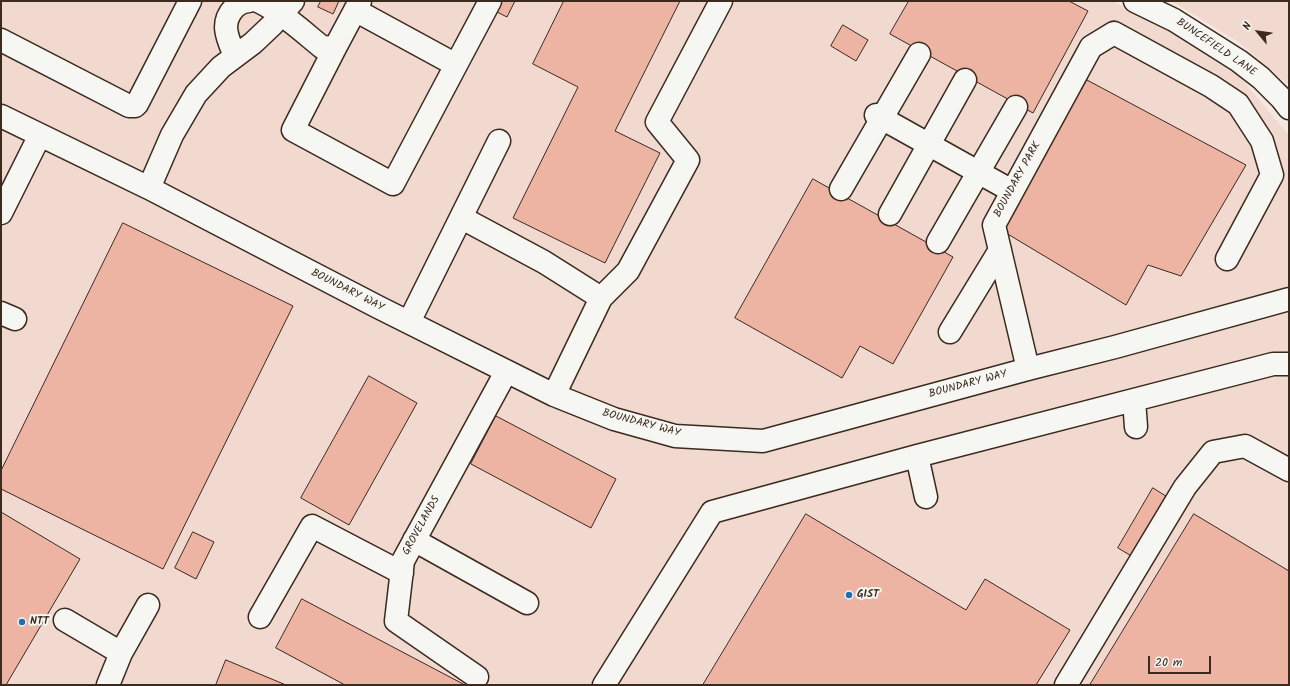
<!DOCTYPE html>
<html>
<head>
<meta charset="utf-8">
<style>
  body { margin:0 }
  #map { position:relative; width:1290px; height:686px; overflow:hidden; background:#f4e9e2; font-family:Kalam,sans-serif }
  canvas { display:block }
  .frame { position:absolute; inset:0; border:2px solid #3b2a1e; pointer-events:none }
  .north { position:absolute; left:1238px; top:12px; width:40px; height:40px; -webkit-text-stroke:3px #f6f6f2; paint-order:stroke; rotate:299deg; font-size:11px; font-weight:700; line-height:16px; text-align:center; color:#3b2a1e }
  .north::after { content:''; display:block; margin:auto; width:14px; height:18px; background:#3b2a1e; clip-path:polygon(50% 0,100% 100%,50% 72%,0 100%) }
  .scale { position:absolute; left:1148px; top:656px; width:63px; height:18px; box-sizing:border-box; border:2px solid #3b2a1e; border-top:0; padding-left:5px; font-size:12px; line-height:14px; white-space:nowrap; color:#3b2a1e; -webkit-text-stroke:3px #f6f6f2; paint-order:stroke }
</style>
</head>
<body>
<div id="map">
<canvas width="1290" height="686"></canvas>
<div class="frame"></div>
<div class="north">N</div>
<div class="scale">20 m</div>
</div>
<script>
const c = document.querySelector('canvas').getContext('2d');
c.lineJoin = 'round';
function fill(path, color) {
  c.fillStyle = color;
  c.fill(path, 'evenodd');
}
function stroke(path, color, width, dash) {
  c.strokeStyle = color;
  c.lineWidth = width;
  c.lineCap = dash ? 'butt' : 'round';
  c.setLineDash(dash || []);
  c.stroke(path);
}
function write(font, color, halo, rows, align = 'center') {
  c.font = font + ' Kalam,sans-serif';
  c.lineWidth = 4;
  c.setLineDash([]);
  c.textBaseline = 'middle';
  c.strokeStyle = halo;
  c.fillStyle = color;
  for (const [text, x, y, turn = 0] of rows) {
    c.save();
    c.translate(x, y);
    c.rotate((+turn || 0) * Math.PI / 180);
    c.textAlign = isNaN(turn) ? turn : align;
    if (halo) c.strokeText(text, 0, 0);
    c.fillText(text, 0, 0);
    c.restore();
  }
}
const built = new Path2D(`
  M1,1H1112L1186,37L1239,76L1289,135V685H1Z
  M1171,1H1289V85L1237,41Z`);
const building = new Path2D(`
  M321,1H339L333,14L318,7Z
  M496,1H515L507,17L491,9Z
  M564,1H680L615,131L660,153L605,263L513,218L578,87L533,64Z
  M909,1H1069L1088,11L1033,113L890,34Z
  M843,25L868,40L856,61L831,46Z
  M1087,80L1246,165L1181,276L1148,265L1126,305L1001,230Z
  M813,179L953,257L893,364L860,346L842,378L735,318Z
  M123,223L293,306L163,569L1,489V471Z
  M369,376L417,403L349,525L301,498Z
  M496,416L616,479L591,528L471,464Z
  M1153,488L1169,498L1133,557L1118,548Z
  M1,512L80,559L6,685H1Z
  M806,514L966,610L985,579L1070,630L1036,685H703Z
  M1194,514L1289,571V685H1090Z
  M193,532L214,542L196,579L175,568Z
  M302,599L465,685H345L276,648Z
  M226,660L286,685H216Z`);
const minor = new Path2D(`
  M258,1C283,13 302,31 323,48L336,46L360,1
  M1135,1L1174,20L1239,61L1261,78L1282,99L1289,108
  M355,10L456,65L490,1
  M1,40L129,106H135L137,104L190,1
  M336,46L293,130L393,184L456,65
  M235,56C228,39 219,23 235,7C240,3 242,2 249,1
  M876,115L1012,191
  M1,116L149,188L378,307L554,395L614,419L675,436L763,441L1028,369L1115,347L1289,299
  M149,188L172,135L196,94L221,67L253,43L272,25L293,1
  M841,189L919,54
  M1,213L40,135
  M890,214L965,80
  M462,218L544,262L601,298L554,395
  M938,242L1016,107
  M601,298L628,271L688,160L657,122L721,1
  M1,313L15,319
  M409,322L499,141
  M950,332L1000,250
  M1028,369L994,225L1091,47L1114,33L1211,86L1238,104L1262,141L1272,175L1227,259
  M1134,400L1136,427
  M917,456L926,497
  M414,540L527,603
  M260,617L312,526L402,573
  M65,620L121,653
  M477,677L396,621L403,561L506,372
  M108,685L121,653L148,605
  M604,685L712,512L917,456L1273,364H1289
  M1066,685L1185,487L1213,452L1245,446L1289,470`);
const markers = [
  [849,595,4,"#1f6fb2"],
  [22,622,4,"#1f6fb2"]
];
const streetNames = [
  ["BUNCEFIELD LANE",1216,48,34],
  ["BOUNDARY PARK",1018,180,-61],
  ["BOUNDARY WAY",347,291,27],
  ["BOUNDARY WAY",968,385,-15],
  ["BOUNDARY WAY",641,424,15],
  ["GROVELANDS",422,526,-61]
];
const poiNames = [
  ["GIST",857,595],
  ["NTT",30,622]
];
fill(built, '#f2d9cf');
fill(building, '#edb4a4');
stroke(building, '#3b2a1e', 1);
stroke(minor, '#3b2a1e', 25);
stroke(minor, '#f6f6f2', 22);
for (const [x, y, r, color] of markers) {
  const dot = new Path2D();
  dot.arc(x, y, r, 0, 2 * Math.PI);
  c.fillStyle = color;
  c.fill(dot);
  stroke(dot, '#f6f6f2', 1.5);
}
write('11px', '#3b2a1e', '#f6f6f2', streetNames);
write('bold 11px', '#3b2a1e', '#f6f6f2', poiNames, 'left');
</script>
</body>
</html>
